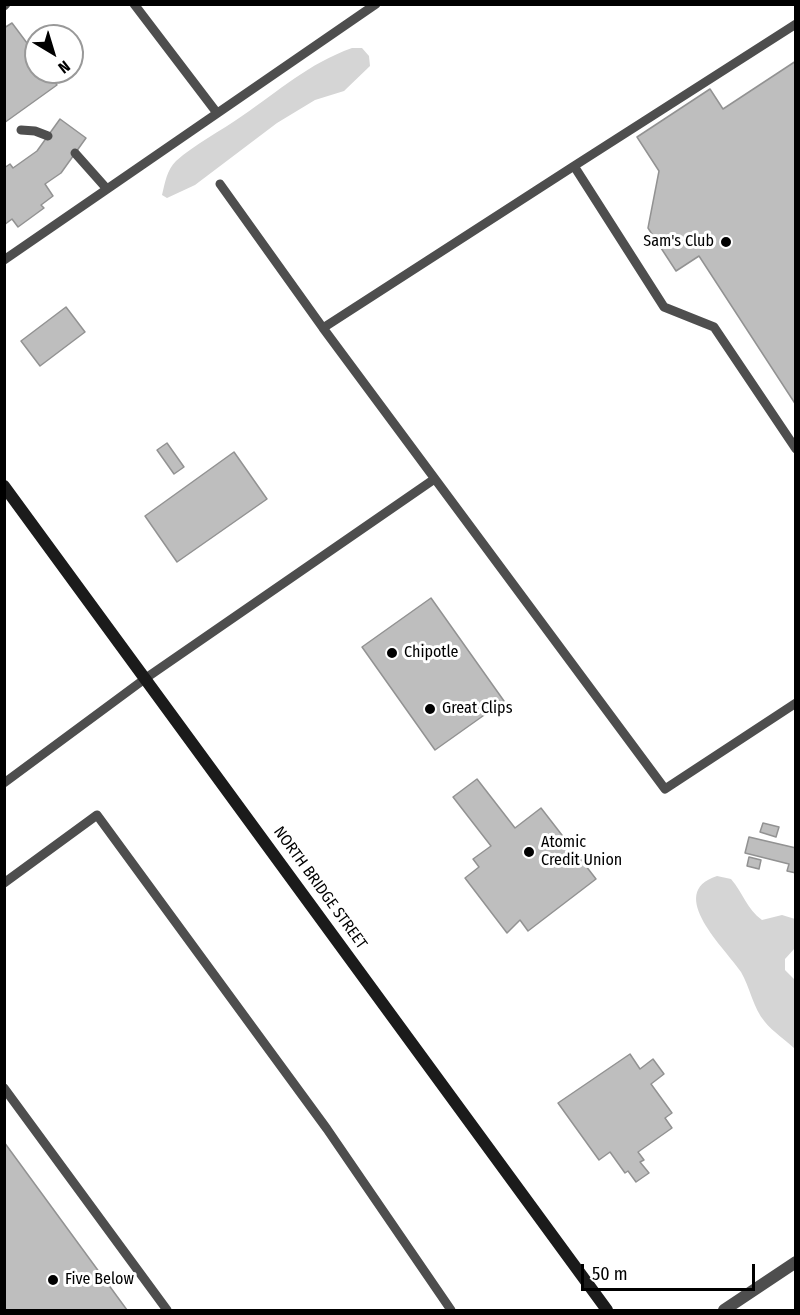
<!DOCTYPE html>
<html>
<head>
<meta charset="utf-8">
<style>
  body { margin:0 }
  #map { position:relative; width:800px; height:1315px; overflow:hidden; background:#fff; font-family:"Fira Sans Condensed",sans-serif }
  canvas { display:block }
  .frame { position:absolute; inset:0; border:6px solid #000; pointer-events:none }
  .north { position:absolute; left:24px; top:24px; width:60px; height:60px; box-sizing:border-box; background:#fff; border:2px solid #999; border-radius:50%; rotate:142deg; font-size:16px; font-weight:700; line-height:24px; text-align:center; color:#000 }
  .north::after { content:''; display:block; margin:auto; width:21px; height:27px; background:#000; clip-path:polygon(50% 0,100% 100%,50% 72%,0 100%) }
  .scale { position:absolute; left:581px; top:1264px; width:174px; height:27px; box-sizing:border-box; border:3px solid #000; border-top:0; padding-left:8px; font-size:18px; line-height:21px; white-space:nowrap; color:#000; -webkit-text-stroke:4px #fff; paint-order:stroke }
</style>
</head>
<body>
<div id="map">
<canvas width="800" height="1315"></canvas>
<div class="frame"></div>
<div class="north">N</div>
<div class="scale">50 m</div>
</div>
<script>
const c = document.querySelector('canvas').getContext('2d');
c.lineJoin = 'round';
function fill(path, color) {
  c.fillStyle = color;
  c.fill(path, 'evenodd');
}
function stroke(path, color, width, dash) {
  c.strokeStyle = color;
  c.lineWidth = width;
  c.lineCap = dash ? 'butt' : 'round';
  c.setLineDash(dash || []);
  c.stroke(path);
}
function write(font, color, halo, rows, align = 'center') {
  c.font = font + ' "Fira Sans Condensed",sans-serif';
  c.lineWidth = 6;
  c.setLineDash([]);
  c.textBaseline = 'middle';
  c.strokeStyle = halo;
  c.fillStyle = color;
  for (const [text, x, y, turn = 0] of rows) {
    c.save();
    c.translate(x, y);
    c.rotate((+turn || 0) * Math.PI / 180);
    c.textAlign = isNaN(turn) ? turn : align;
    if (halo) c.strokeText(text, 0, 0);
    c.fillText(text, 0, 0);
    c.restore();
  }
}
const green = new Path2D(`
  M352,48H362L369,56L370,66L344,91L315,100L277,123L195,185L167,198L162,195C165,182 167,170 176,161C195,144 221,131 242,116C280,90 308,64 352,48Z
  M717,876L731,879C743,893 747,909 762,920L782,915L795,919V948L785,959V970L795,980V1049C786,1040 773,1032 765,1022C753,1008 750,987 741,972C727,950 664,893 717,876Z`);
const building = new Path2D(`
  M12,23L36,55V72H48L57,85L4,123V28Z
  M796,61V405L699,256L676,271L648,228L659,171L637,137L710,89L723,109Z
  M60,119L86,138L61,173L45,184L53,196L41,205L44,208L18,227L12,219L4,225V168L10,164L13,168L37,151Z
  M66,307L85,332L40,366L21,341Z
  M167,443L184,467L174,474L157,450Z
  M234,452L267,499L177,562L145,516Z
  M431,598L504,701L435,750L362,647Z
  M477,779L515,828L541,808L596,879L528,931L520,920L507,933L465,878L479,867L473,859L491,846L453,797Z
  M763,823L779,827L776,837L760,832Z
  M749,837L796,848V873L787,871L789,864L745,853Z
  M749,857L761,860L759,869L747,866Z
  M630,1054L640,1069L653,1059L664,1074L651,1084L672,1113L665,1118L672,1128L638,1152L644,1160L640,1162L649,1173L636,1182L628,1171L625,1173L610,1152L599,1160L558,1103Z
  M4,1142L127,1310H4Z`);
const service = new Path2D(`
  M134,4L217,113
  M4,6L6,4
  M21,130L35,131L48,136
  M75,153L107,189
  M574,166L796,24
  M220,184L323,328
  M4,260L376,4
  M796,449L714,327L664,307L574,166L323,328L665,789L796,703
  M4,783L146,678L433,480
  M4,883L97,815L327,1129L451,1310
  M4,1088L167,1310`);
const minor = new Path2D(`
  M724,1310L796,1262`);
const secondary = new Path2D(`
  M4,486L607,1310`);
const markers = [
  [726,242,6,"#000"],
  [392,653,6,"#000"],
  [430,709,6,"#000"],
  [529,852,6,"#000"],
  [53,1280,6,"#000"]
];
const poiNames = [
  ["Sam's Club",714,242,"right"],
  ["Chipotle",404,653],
  ["Great Clips",442,709],
  ["Atomic",541,843],
  ["Credit Union",541,861],
  ["Five Below",65,1280]
];
const streetNames = [
  ["NORTH BRIDGE STREET",320,888,54]
];
fill(green, '#d5d5d5');
fill(building, '#bebebe');
stroke(building, '#929292', 1.5);
stroke(service, '#4e4e4e', 9);
stroke(minor, '#4e4e4e', 12);
stroke(secondary, '#1b1b1b', 12);
for (const [x, y, r, color] of markers) {
  const dot = new Path2D();
  dot.arc(x, y, r, 0, 2 * Math.PI);
  c.fillStyle = color;
  c.fill(dot);
  stroke(dot, '#fff', 2);
}
write('16px', '#000', '#fff', poiNames, 'left');
write('16px', '#000', '#fff', streetNames);
</script>
</body>
</html>
